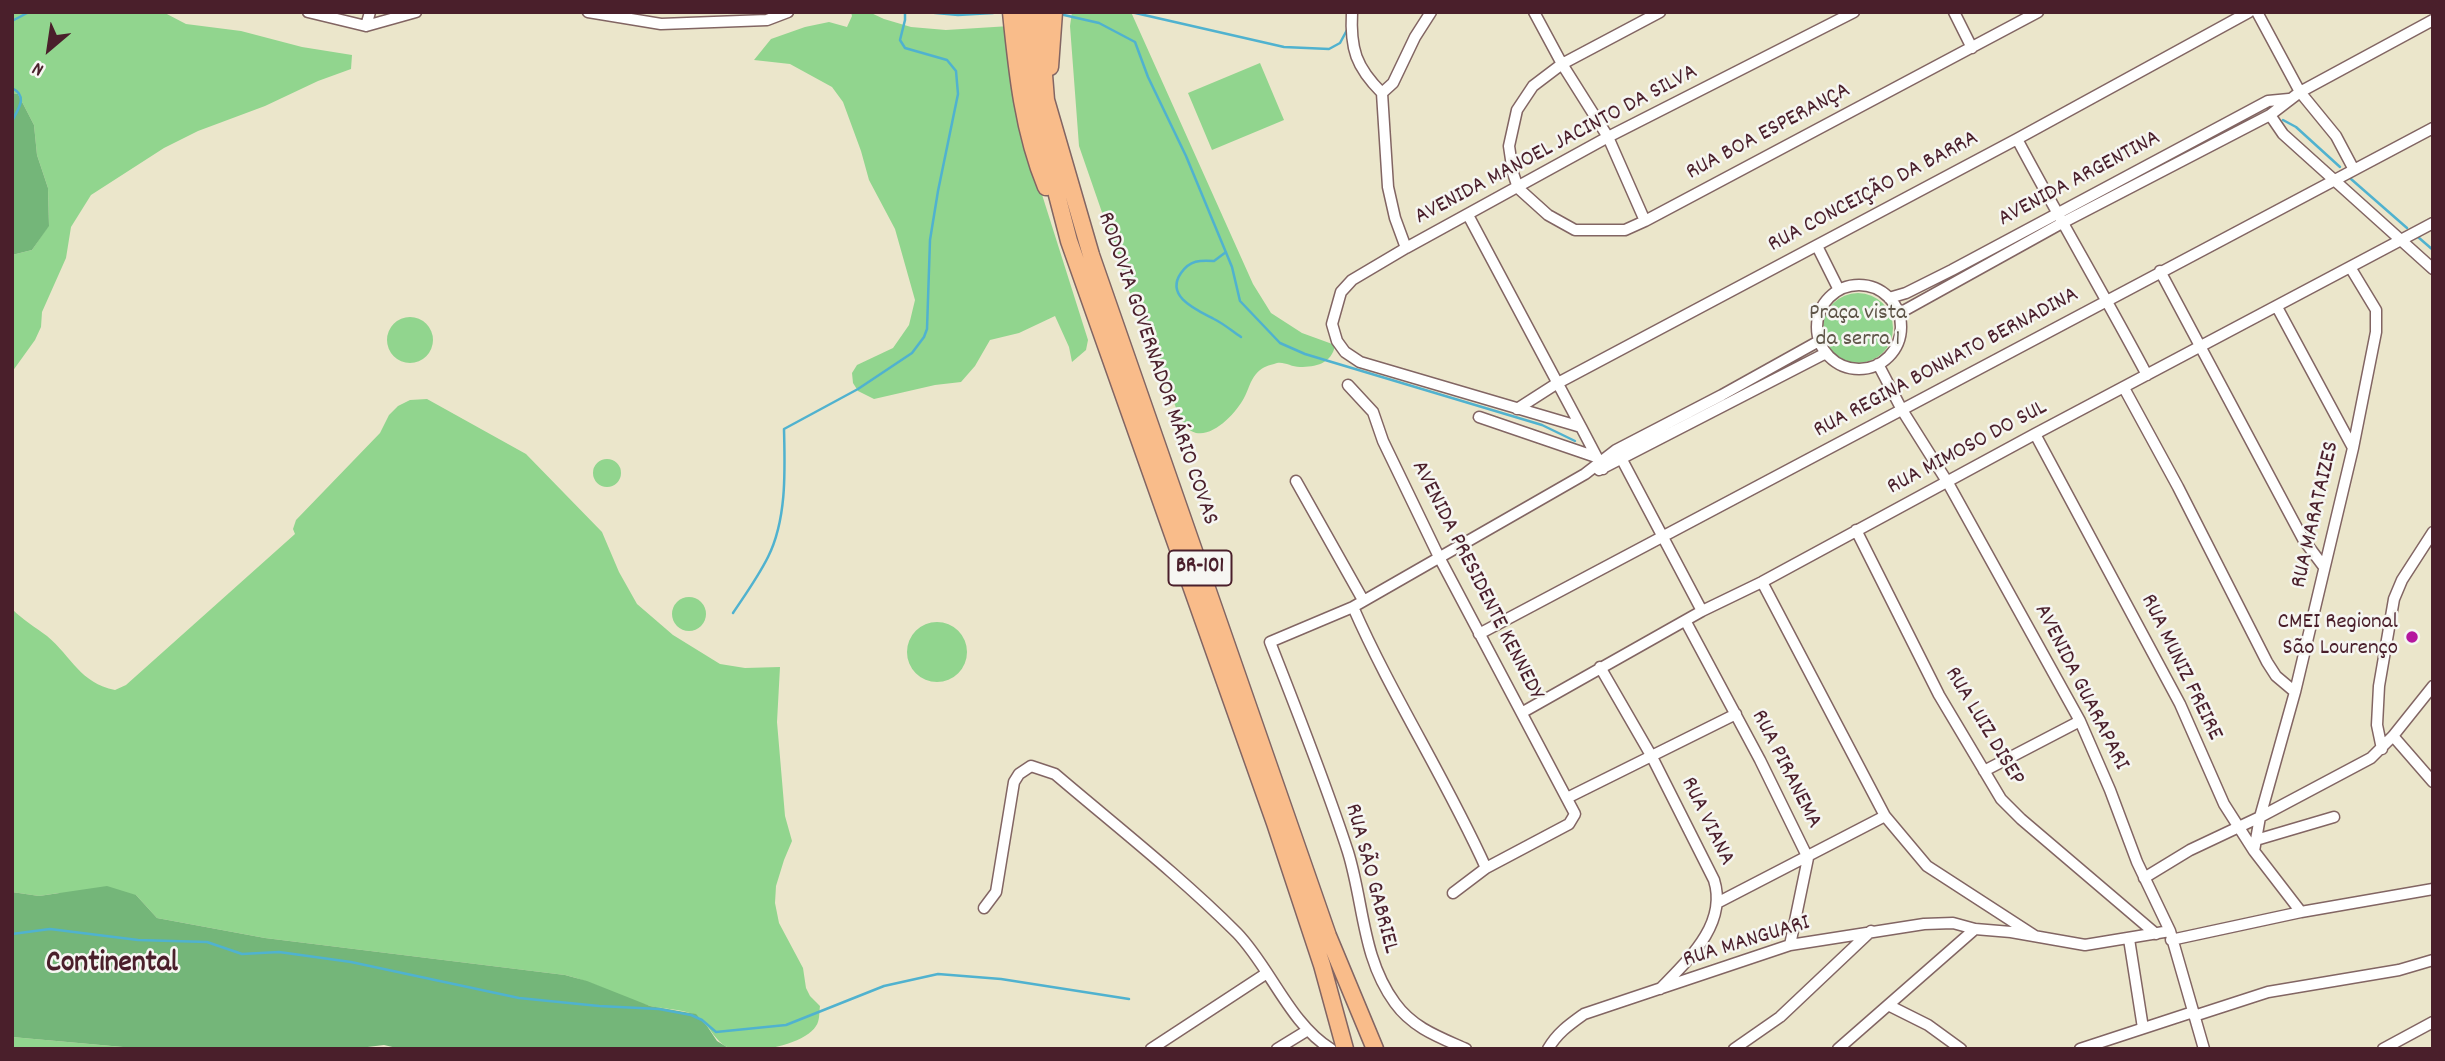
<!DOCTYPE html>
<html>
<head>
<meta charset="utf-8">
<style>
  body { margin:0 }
  #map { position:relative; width:2445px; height:1061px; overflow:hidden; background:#ebe6cb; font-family:Dekko,sans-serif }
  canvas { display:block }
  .frame { position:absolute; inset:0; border:14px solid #4a1f2b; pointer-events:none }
  .north { position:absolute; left:14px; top:14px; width:70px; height:70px; -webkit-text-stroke:5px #f6f6f2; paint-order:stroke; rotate:209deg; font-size:19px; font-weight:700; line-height:28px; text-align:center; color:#4a1f2b }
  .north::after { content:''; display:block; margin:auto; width:24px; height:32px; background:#4a1f2b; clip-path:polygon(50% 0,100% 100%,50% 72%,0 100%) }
</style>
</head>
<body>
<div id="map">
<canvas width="2445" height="1061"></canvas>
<div class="frame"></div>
<div class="north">N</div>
</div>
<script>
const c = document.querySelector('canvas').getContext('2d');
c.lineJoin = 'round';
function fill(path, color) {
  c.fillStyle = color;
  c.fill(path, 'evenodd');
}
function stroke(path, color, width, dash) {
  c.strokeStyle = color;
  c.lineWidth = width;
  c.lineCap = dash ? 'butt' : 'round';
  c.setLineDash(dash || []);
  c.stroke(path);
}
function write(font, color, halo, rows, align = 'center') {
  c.font = font + ' Dekko,sans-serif';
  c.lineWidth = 5;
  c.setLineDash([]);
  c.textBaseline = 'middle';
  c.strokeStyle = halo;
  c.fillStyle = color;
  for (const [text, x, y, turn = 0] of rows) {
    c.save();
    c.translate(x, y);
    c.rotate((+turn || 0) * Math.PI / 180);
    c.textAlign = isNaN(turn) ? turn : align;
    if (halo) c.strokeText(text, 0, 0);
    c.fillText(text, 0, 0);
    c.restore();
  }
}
const green = new Path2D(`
  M12,12H163L186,24L241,31L302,47L352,55L351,69L318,81L265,106L198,131L164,148L91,195L71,227L66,258L42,312L41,327L35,340L12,372V255L32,250L49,225L48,188L37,155L34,125L18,94L12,93Z
  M851,12H869L884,19L911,27L946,30L1010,26L1020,125L1088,340L1086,350L1072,362L1069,347L1055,316L1019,333L990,340L975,366L961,382L935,385L874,399L858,391L853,383L852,373L857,365L893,348L909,325L915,300L895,229L869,180L861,151L843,102L832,87L790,64L754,60L771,39L805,27L829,22L847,27L852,16Z
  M1072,12H1131L1253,284L1271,313L1302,333L1335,345C1332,364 1315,367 1300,367C1290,367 1283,360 1274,364C1266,366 1261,368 1256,374C1250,381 1248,391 1244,398C1235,415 1204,448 1185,426C1182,422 1180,416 1177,411L1143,310L1136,306L1132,299L1079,146L1070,26Z
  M1260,63L1284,120L1212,150L1188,93Z
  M1823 328a35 35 0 1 1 70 0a35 35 0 1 1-70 0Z
  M387 340a23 23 0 1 1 46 0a23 23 0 1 1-46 0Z
  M427,399L526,454L602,532L619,572L637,604L673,635L720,664L745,668L780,667L777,722L785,816L792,841L784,860L776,886L775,903L779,923L803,968L806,988L810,996L820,1006C819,1012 820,1021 816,1026C804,1046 746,1056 727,1047C712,1039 708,1020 693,1014C679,1009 664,1009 650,1006C621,998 595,982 565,975L265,938L157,918L136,895L59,893L39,896L12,892V609C23,620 35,627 47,636C72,657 80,683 115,690L126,685L295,534L293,529L296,520L380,433L389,415L398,406L410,400Z
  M593 473a14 14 0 1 1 28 0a14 14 0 1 1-28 0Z
  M672 614a17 17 0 1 1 34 0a17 17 0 1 1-34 0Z
  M907 652a30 30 0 1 1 60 0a30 30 0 1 1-60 0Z
  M12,1037L145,1049H12Z`);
const forest = new Path2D(`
  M12,93L18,94L34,125L37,155L48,188L49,226L32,250L12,255Z
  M107,886L136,895L157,918L265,938L565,975L587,981L650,1006L696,1014L707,1026L717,1041L730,1049H401L384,1045L351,1049H145L12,1037V892L39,896Z`);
const stream = new Path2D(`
  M925,12L958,15L993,13
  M1065,12L1064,15L1099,23L1135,42L1148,77L1186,156L1232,267L1240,301L1280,343L1305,354L1542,425L1575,441
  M1131,12L1284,47L1329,49L1340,43L1347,30
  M12,21L29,12
  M12,88C28,96 19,108 12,121
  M2283,120L2296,127L2340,167
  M2351,179L2407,228
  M2418,237L2433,250
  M1226,252L1214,261C1200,260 1190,260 1181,273C1164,297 1199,311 1214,319C1224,324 1232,331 1241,337
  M733,613C745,595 758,577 768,557C787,519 785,470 784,429L858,389L912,353L924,337L927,329L930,240L938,191L958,94L956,71L947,60L905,48L900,40L905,20V12
  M12,934L50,929L138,940L207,942L242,954L279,952L351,962L519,998L599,1006L659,1009L691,1015L702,1020L716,1032L786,1025L884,986L938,974L1001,979L1129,999`);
const street = new Path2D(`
  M308,12L366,26L416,12
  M588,12L661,24L767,20L788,12
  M1352,12C1350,49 1356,67 1382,93L1388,187L1395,218L1406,248
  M1534,12L1562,64L1608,137L1645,221
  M1660,12L1562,64L1533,86L1517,110L1509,146L1513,173L1518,188L1548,215L1575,230H1625L1645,221L2038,12
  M1954,12L1972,48
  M2257,12L2300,92L2336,136L2353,168
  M366,26L370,12
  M1382,93L1393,83L1415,37L1431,12
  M2270,115L2283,134L2433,269
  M2017,139C2059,218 2105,296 2147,375
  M1468,215L1581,427
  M1817,246L1839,290
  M2160,271L2303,539L2324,567
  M1817 327a42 42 0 1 1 84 0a42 42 0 1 1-84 0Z
  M1889,298L1906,293L1952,270L2268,101L2289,99
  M2277,307L2353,448
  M1898,314L2062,223L2270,115L2300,92L2433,20
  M1878,364L1902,410L1948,483L2080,721L2110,790L2137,862L2170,931L2204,1049
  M1348,385L1373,412L1383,441L1439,557L1575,814L1569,824L1486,868L1453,893
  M2124,388L2178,487L2267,662L2276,676L2295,692
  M1517,409L1556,384L2017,139L2249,12
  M1479,417L1596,457
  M2035,434L2180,704L2224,804L2254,851L2301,912
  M1620,456L1702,611
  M1603,469L1581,427L1360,362L1345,352L1337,341L1332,324L1341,292L1352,280L1406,248L1608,137L1854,12
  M1599,470L1826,353
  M1296,481L1363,600
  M1856,530L1939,695L2001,799L2021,819L2156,934
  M1762,582L1885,816L1927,866L2035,936
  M1353,607C1392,696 1446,779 1486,868
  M1686,622L1760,760L1808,858L1790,945
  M1479,634L2433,128
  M1600,667L1652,757L1714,880C1728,924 1688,960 1660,989
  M1523,712L1702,611L1762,582L2035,434L2433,223
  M2393,736L2433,782
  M2382,749L2377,725L2379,686L2394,599L2402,580L2433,532
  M1984,771L2080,721
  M1567,798L1736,714
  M2256,840L2334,817
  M2254,851L2260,817L2295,692L2353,448L2376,332V310L2350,267
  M2144,878L2190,850L2260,817L2371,758L2393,736L2433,686
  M1717,903L1885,816
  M984,908L996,892L1014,782L1019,774L1031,766L1055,774C1116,826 1180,876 1237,933C1270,967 1290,1024 1331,1049
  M2129,939L2143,1028
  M2171,940L2301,912L2433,889
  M1890,1006L1928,1025L1961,1049
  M2194,1016L2268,992L2399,970L2433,960
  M1151,1049L1267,973
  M1277,1049L1308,1030
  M1466,1049C1439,1037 1413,1028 1395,1003C1362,958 1364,904 1348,852C1325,781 1297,711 1270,642L1353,607L1585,474L1616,450L1722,395L1819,341
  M1548,1049C1557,1033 1570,1024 1584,1014L1790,945L1924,924L1953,923L1975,929
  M1734,1049L1780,1017L1871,931
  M1838,1049L1975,929L2011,932L2085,945L2170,931
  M2080,1049L2193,1012
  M2383,1049L2433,1022`);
const primary = new Path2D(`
  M1011,12C1017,72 1023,131 1046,187
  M1025,12L1036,114L1069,241L1275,823L1322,965L1345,1049
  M1039,12L1046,100L1091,255L1328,936L1375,1049
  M1050,67L1054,12`);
const markers = [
  [2412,637,7,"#b5179e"]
];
const shields = [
  [1200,568,63]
];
const shieldNames = [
  ["BR-101",1200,568]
];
const streetNames = [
  ["RUA BOA ESPERANÇA",1769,133,-28],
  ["AVENIDA MANOEL JACINTO DA SILVA",1557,146,-28],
  ["AVENIDA ARGENTINA",2080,180,-28],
  ["RUA CONCEIÇÃO DA BARRA",1874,193,-28],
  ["RUA REGINA BONNATO BERNADINA",1947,364,-28],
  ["RODOVIA GOVERNADOR MÁRIO COVAS",1156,369,71],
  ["RUA MIMOSO DO SUL",1968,449,-28],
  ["RUA MARATAIZES",2317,515,-77],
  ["AVENIDA PRESIDENTE KENNEDY",1476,581,63],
  ["RUA MUNIZ FREIRE",2180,668,64],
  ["AVENIDA GUARAPARI",2080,688,63],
  ["RUA LUIZ DISEP",1983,727,59],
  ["RUA PIRANEMA",1785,770,63],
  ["RUA VIANA",1706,822,64],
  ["RUA SÃO GABRIEL",1370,879,75],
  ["RUA MANGUARI",1747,943,-17]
];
const parkNames = [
  ["Praça vista",1858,315],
  ["da serra 1",1858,341]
];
const poiNames = [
  ["CMEI Regional",2398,624],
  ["São Lourenço",2398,650]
];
const districtNames = [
  ["Continental",112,966]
];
fill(green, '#91d58e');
fill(forest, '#74b679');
stroke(stream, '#50b2cf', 2.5);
stroke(street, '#826563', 13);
stroke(primary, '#826563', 19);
stroke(street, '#fff', 10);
stroke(primary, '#f9bc8a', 16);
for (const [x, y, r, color] of markers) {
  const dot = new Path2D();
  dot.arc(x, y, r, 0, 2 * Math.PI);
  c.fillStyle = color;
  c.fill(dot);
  stroke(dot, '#f6f6f2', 2.5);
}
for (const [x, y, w] of shields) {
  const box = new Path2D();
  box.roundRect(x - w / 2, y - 17.5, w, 35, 5);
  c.fillStyle = '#f6f6f2';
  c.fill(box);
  stroke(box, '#4a1f2b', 2);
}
write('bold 21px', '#4a1f2b', null, shieldNames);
write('23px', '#4a1f2b', '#f6f6f2', streetNames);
write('23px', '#5f5649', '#f6f6f2', parkNames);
write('23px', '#4a1f2b', '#f6f6f2', poiNames, 'right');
write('bold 30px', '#4a1f2b', '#f6f6f2', districtNames);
</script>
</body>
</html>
